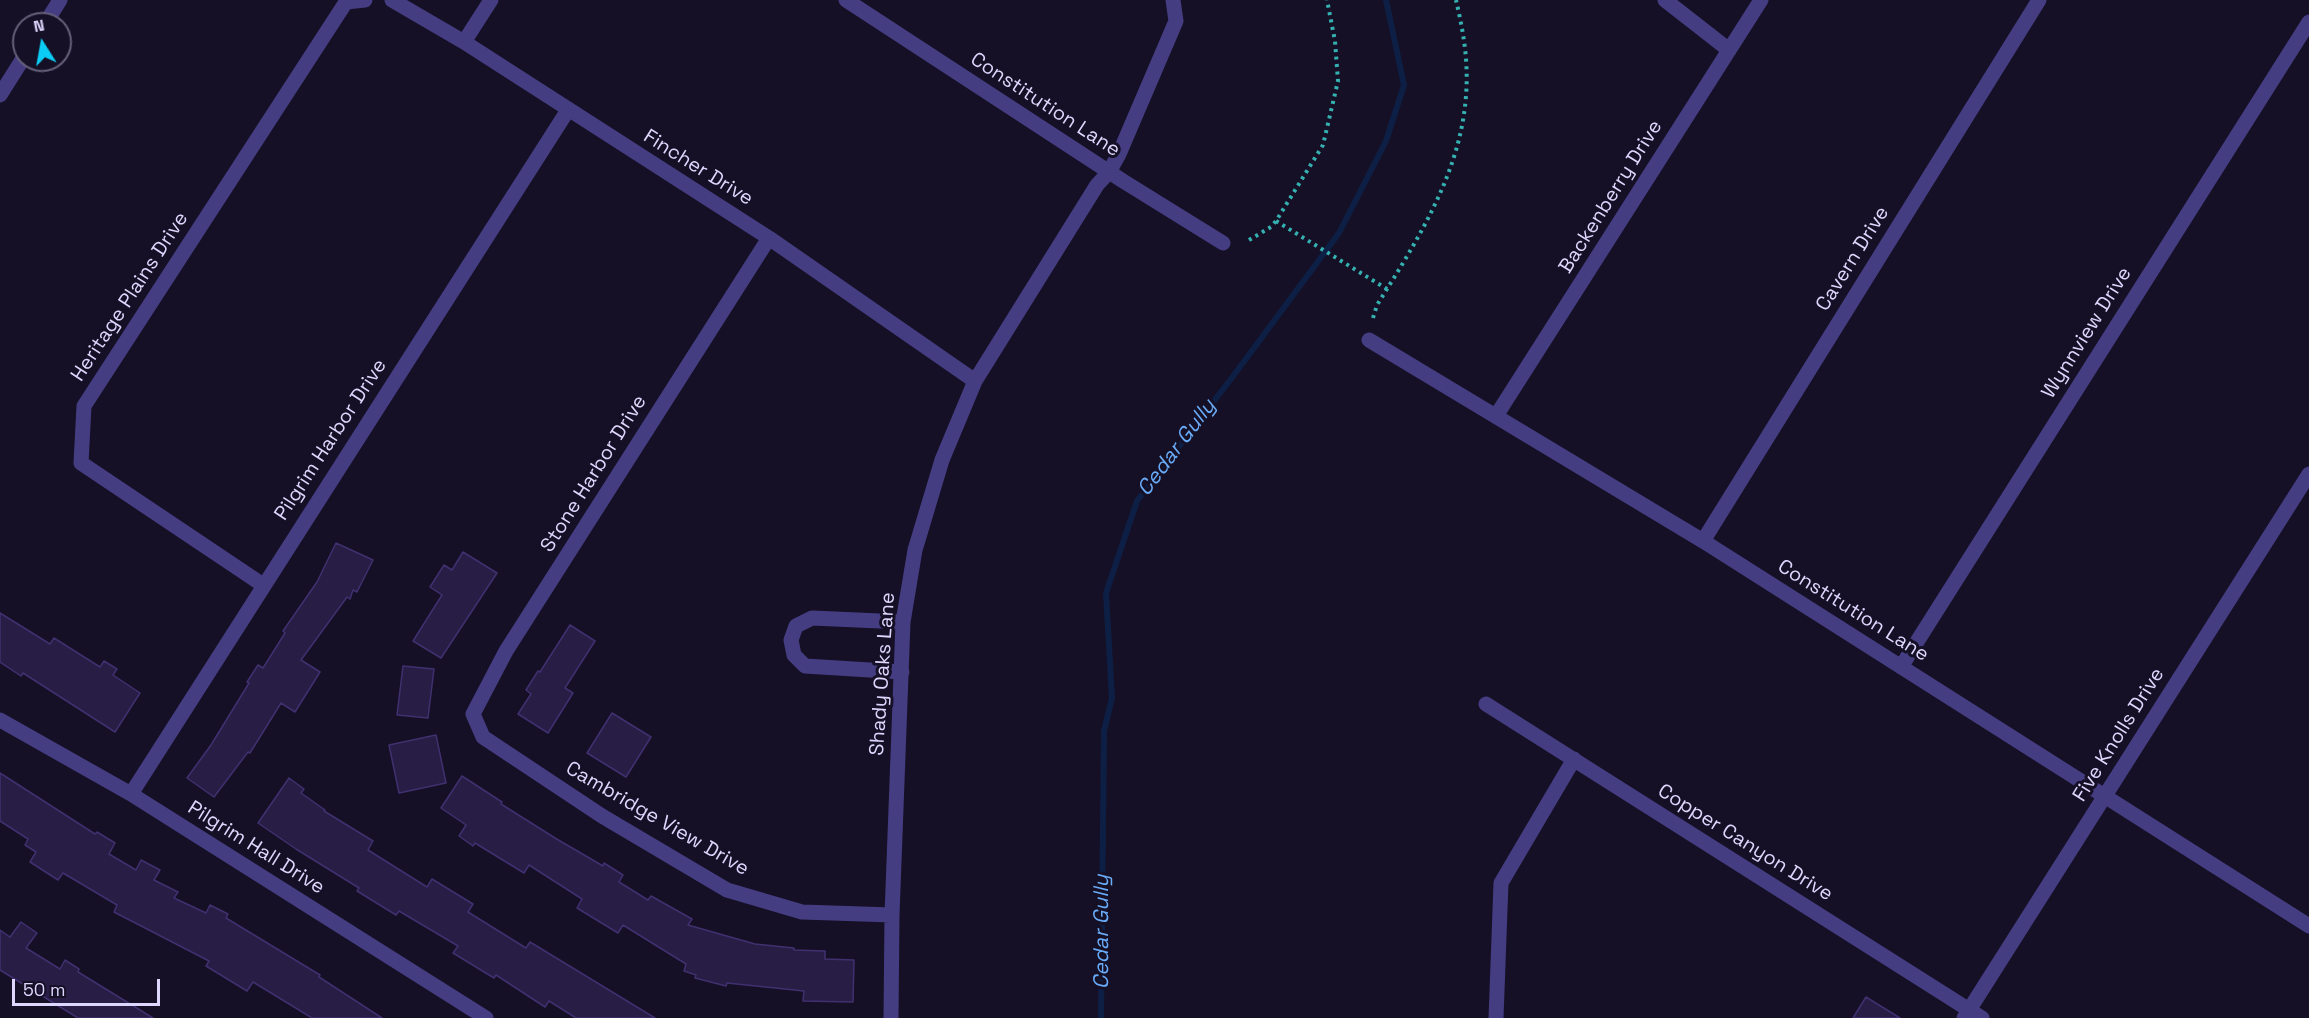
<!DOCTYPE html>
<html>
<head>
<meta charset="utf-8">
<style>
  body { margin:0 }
  #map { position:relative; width:2309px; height:1018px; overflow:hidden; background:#151025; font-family:"Space Grotesk",sans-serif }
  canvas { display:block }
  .north { position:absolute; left:12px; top:12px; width:60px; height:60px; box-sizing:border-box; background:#151025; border:2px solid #655f7b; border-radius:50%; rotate:349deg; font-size:16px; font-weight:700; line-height:24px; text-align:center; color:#ddd6fd }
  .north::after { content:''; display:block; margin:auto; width:21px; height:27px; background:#0bccf4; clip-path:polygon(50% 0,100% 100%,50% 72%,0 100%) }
  .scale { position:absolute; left:12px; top:979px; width:148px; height:27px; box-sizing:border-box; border:3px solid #ddd6fd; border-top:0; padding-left:8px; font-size:18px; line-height:21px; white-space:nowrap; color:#ddd6fd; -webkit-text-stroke:4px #151025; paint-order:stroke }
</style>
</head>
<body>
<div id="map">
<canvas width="2309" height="1018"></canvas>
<div class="north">N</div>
<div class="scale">50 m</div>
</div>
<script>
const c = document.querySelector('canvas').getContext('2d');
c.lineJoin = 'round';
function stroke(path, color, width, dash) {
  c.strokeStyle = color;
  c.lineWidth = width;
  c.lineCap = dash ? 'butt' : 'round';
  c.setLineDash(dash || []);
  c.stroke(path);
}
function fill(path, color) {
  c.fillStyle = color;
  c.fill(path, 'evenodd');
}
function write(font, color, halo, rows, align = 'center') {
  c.font = font + ' "Space Grotesk",sans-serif';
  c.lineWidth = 6;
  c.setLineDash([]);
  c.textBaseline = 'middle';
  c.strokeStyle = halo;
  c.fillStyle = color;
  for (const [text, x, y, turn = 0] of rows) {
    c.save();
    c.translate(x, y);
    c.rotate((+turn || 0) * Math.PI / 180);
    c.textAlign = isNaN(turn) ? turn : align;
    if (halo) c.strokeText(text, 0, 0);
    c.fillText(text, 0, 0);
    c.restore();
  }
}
const stream = new Path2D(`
  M1101,1018L1104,731L1112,698L1106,593L1137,501L1234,375L1339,233L1386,141L1404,85L1386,0`);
const building = new Path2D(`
  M336,543L373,560L357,592L353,590L350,599L347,597L301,660L320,672L295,712L281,703L250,753L248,752L214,797L187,778L211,745L249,683L247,682L258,665L263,668L285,633L283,631L317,582Z
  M463,552L497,573L441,658L413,641L442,595L430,587L444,565L452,570Z
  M0,613L50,644L54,638L100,667L104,661L117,669L113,675L140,693L115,732L23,673L21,676L0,662Z
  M570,625L595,641L565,688L573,693L548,733L518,714L531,694L526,690L538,671L540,672Z
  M403,666L434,669L428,718L397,715Z
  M612,713L651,737L626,777L587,753Z
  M436,735L446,783L399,793L389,745Z
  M0,773L95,834L97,832L115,843L109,854L136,870L141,860L160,870L154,880L178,892L174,898L206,913L210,905L228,914L226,918L320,975L319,977L382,1018H312L253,982L247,991L206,966L209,961L114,912L117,905L63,873L58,880L30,862L36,852L25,845L28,839L0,821Z
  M462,776L502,802L501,804L555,838L603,866L604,863L623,875L619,882L648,900L651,896L692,919L688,925L755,944L794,948V950L825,951V959L854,960L853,1002L803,1001L804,991L727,983L726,986L695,978L696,975L684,971L686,964L623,925L618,933L577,908L582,899L529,865L524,873L475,843L473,846L459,836L466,825L441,808Z
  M289,778L304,789L301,793L325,810L324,811L373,841L368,850L427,887L432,879L473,904L468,912L526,948L530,942L655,1018H576L549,1001L545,1007L496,975L494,978L453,953L458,946L399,911L396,915L357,891L359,888L296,849L258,823Z
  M21,922L37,933L26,948L60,969L65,960L79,969L78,972L153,1018H78L0,970V930L10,937Z
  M1866,997L1900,1018H1853Z`);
const path = new Path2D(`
  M1276,221L1387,289
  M1249,240L1271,227L1276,221L1323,145L1338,81L1335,41L1327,0
  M1373,318L1377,305C1429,222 1479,143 1464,41C1462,27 1459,13 1456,0`);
const street = new Path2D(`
  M392,0L464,42L769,238L975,381
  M846,0L1123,181L1223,243
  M1665,0L1729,50
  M45,24L60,0
  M464,42L491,0
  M0,95L24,57
  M769,238L506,651L473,714L483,737L602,816L727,890L802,912L892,915
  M1369,340L1703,541L2309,926
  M1496,416L1761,0
  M1703,541L2039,0
  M263,585L81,463L84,406L346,2L365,0
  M1901,667L2309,22
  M902,672L805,666L794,655L791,640L796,626L812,618L903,622
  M1486,704L1982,1018
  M0,720L131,794L486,1018
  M131,794L568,110
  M891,1018L892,915L903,622L915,550L942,460L975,381L1097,185L1109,172L1119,154L1176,21L1173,0
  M1496,1018L1501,883L1574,759
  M1964,1018L2309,474`);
const streetNames = [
  ["Constitution Lane",1045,105,33],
  ["Fincher Drive",698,168,32],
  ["Backenberry Drive",1611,197,-58],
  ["Cavern Drive",1853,259,-58],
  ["Heritage Plains Drive",130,297,-57],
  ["Wynnview Drive",2087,333,-58],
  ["Pilgrim Harbor Drive",331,440,-57],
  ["Stone Harbor Drive",594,474,-58],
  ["Constitution Lane",1853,611,32],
  ["Shady Oaks Lane",883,674,-86],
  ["Five Knolls Drive",2119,735,-58],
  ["Cambridge View Drive",657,819,30],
  ["Copper Canyon Drive",1745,843,32],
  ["Pilgrim Hall Drive",256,848,32]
];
const waterNames = [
  ["Cedar Gully",1177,448,-53],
  ["Cedar Gully",1102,932,-90]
];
stroke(stream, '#0e1f46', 6);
fill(building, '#281d45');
stroke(building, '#413070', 1.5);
stroke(path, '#35b1b2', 4, [3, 4.5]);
stroke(street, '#453d82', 15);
write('20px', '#ddd6fd', '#151025', streetNames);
write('italic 21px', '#69abf8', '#151025', waterNames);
</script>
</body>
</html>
